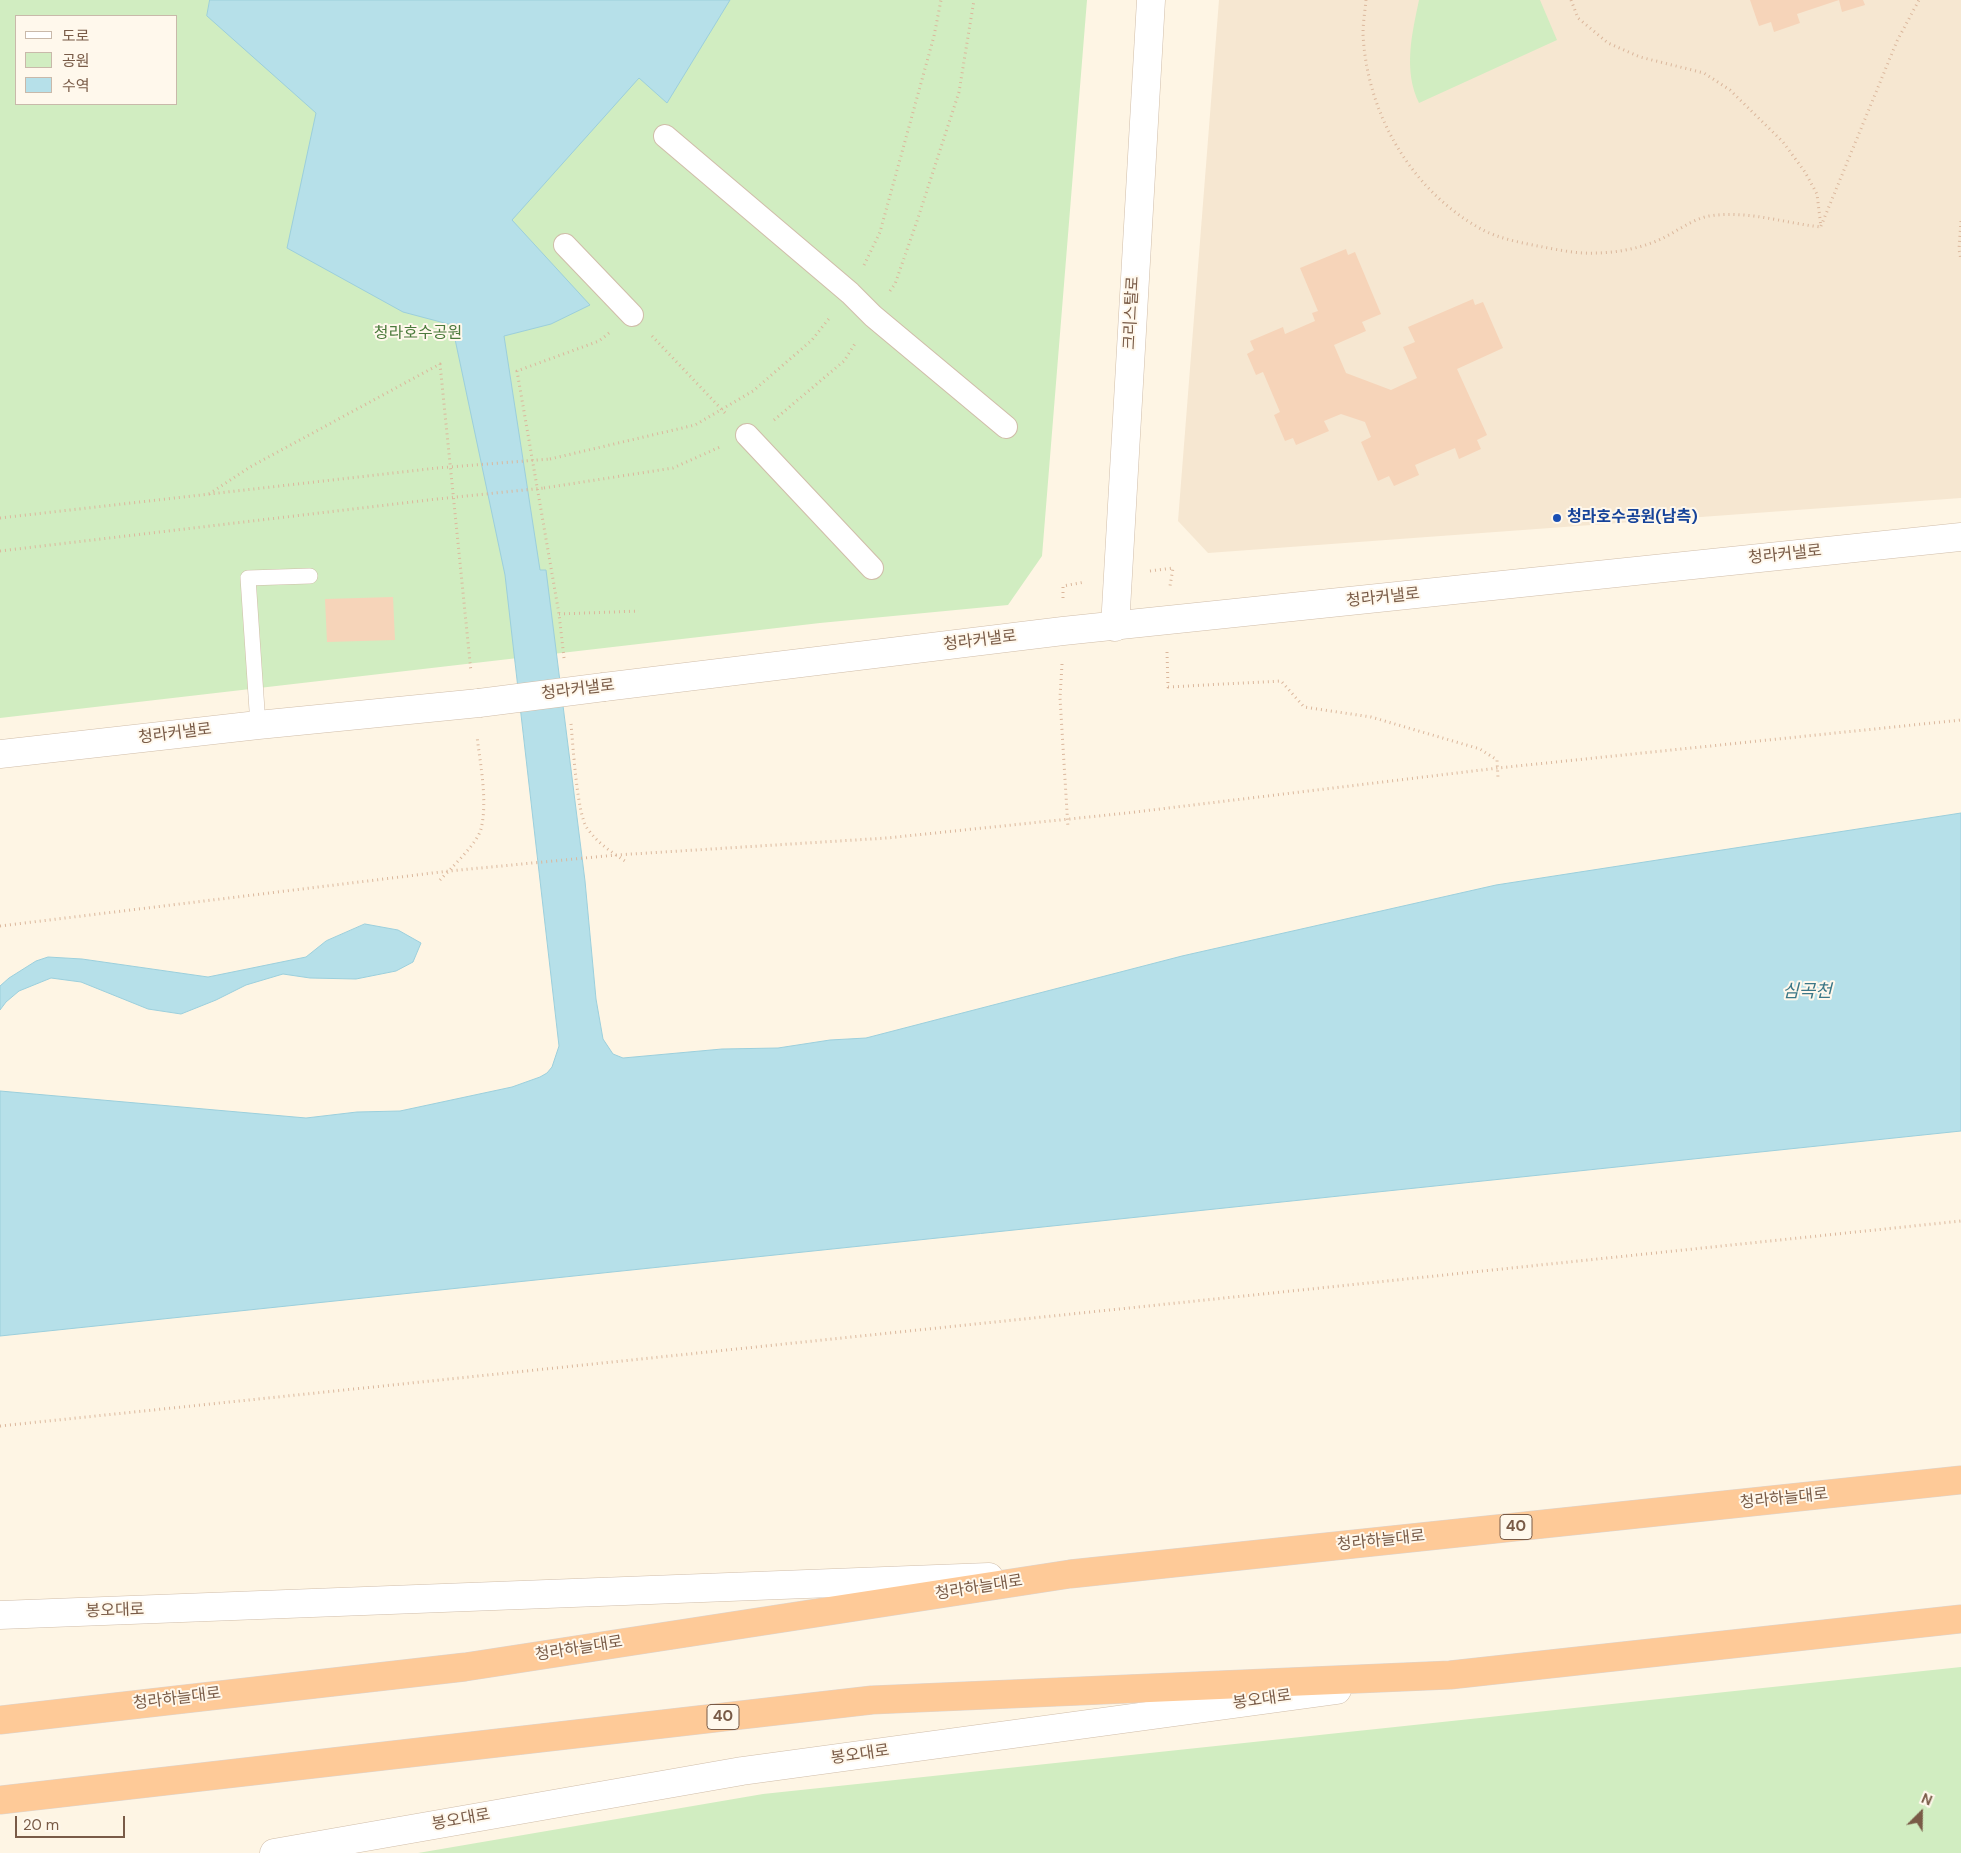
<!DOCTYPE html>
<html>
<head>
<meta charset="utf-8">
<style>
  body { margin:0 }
  #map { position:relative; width:1961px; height:1853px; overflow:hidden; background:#fef5e4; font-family:"DM Sans","Noto Sans KR",sans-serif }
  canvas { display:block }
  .legend { position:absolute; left:15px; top:15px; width:162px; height:90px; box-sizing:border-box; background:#fff8ec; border:1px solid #c9b9aa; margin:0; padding:6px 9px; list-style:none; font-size:15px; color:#795b47 }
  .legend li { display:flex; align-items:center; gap:10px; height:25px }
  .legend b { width:25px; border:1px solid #c9b9aa }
  .north { position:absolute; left:1896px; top:1788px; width:50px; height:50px; -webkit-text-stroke:4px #fff8ec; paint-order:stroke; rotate:23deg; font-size:14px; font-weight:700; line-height:20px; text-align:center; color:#795b47 }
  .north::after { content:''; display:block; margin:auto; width:18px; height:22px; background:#795b47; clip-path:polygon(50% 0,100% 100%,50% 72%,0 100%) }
  .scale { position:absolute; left:15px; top:1816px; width:110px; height:22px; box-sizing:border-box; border:2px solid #795b47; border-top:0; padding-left:6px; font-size:15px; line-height:18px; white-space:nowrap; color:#795b47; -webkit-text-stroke:4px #fff8ec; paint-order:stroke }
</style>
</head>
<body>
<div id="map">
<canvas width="1961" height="1853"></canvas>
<ul class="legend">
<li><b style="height:6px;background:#fff"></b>도로</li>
<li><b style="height:14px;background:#d1edc1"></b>공원</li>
<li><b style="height:14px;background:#b6e0e9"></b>수역</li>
</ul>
<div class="north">N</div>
<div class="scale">20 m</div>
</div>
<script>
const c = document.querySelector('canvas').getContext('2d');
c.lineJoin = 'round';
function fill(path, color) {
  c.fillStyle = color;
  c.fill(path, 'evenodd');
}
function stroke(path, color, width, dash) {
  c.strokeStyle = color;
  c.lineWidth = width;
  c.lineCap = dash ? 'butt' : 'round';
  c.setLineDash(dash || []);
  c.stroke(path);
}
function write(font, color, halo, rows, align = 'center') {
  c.font = font + ' "DM Sans","Noto Sans KR",sans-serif';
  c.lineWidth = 4;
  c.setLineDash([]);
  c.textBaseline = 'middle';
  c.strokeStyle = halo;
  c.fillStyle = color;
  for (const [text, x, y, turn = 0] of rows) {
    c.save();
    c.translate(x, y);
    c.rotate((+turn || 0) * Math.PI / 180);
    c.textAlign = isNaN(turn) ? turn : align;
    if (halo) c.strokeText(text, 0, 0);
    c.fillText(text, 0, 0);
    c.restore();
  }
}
const residential = new Path2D(`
  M1219,0H1961V498L1208,553L1178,521Z`);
const green = new Path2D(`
  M0,0H1087L1042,556L1008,605L820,623L0,718ZM16,16H176V104H16Z
  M1419,0H1540L1557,40L1419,103C1403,70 1412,34 1419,0Z
  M1961,1667V1853H418L763,1794Z`);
const water = new Path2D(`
  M210,0H730L667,103L639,78L512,220L590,305L551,324L504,336L540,570H546L585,881L596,999L603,1039L613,1054L623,1058L722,1049L778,1048L830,1040L866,1038L1182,956L1496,885L1961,813V1131L0,1336V1091L306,1118L357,1112L400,1111L512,1087L540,1077L547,1073L552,1067L559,1046L505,575L452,325L403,312L287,248L316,113L207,16Z
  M365,924L398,930L421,943L413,962L396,971L356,979L310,978L283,974L246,985L216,1000L181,1014L148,1009L81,982L51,978L19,991L6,1002L0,1010V986L9,978L36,961L48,957L82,959L208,977L306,957L326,941Z`);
const building = new Path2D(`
  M1750,0H1863L1865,5L1842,12L1839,0L1797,14L1800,23L1774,32L1771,22L1759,26Z
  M1346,249L1348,255L1355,252L1381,314L1362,322L1366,331L1334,345L1346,373L1391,390L1417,378L1403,347L1415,342L1408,327L1473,299L1475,305L1483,302L1503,348L1457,369L1487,435L1477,440L1481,449L1459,459L1455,448L1415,465L1419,475L1394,486L1389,476L1378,481L1361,442L1371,437L1365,422L1341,414L1324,421L1329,431L1296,445L1293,438L1285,441L1274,415L1280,412L1263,372L1256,375L1247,354L1254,350L1250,341L1283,327L1285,334L1315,321L1312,313L1318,311L1300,268Z
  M393,597L395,640L327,642L325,599Z`);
const path = new Path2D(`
  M1366,0C1365,11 1363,23 1363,34C1367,114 1411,190 1481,229C1499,239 1523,243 1543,247C1559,250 1578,254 1595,253C1615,253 1636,249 1654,242C1673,235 1689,220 1709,216C1747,210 1784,223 1821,227
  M1571,0L1578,18L1608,43L1640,57L1704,73L1730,90L1783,142L1805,172L1817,194L1821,227
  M1961,221L1959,249L1961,260
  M1821,226L1897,41L1919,0
  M864,265L880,232L934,36L941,0
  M890,291L895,284L917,221L959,92L974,0
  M652,336L727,415
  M774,420L844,361L856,342
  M550,459L695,425L753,391L812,340L831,316
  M544,488L673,468L720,447
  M209,494L250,467L440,364L471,672
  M0,518L437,468
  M0,551L437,499
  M1150,571L1173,568L1170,586
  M1063,598V586L1085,582
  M559,614L639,611
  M1167,652L1168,687L1281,681L1304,707L1371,717L1480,749L1497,760L1498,778
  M564,658L559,614L517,371L599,341L609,333
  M1062,664L1060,698L1068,828
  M571,724C573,745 577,814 587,828C598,844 613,853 628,863
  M440,880C451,868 477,844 481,829C488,801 480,763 477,736
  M0,926L449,871L616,855L887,838L1127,813L1498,768L1961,720
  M0,1426L1961,1221`);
const service = new Path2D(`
  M258,725L248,578L310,576`);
const pedestrian = new Path2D(`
  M665,136L850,293L873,316L1006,427
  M565,245L632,315
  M747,435L872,568`);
const minor = new Path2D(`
  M1115,627L1151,0`);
const tertiary = new Path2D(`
  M604,687L1063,631L1961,537
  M0,754L258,725L479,703
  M0,1615L989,1577
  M274,1853L742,1771L1337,1690`);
const trunk = new Path2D(`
  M0,1720L465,1667L1070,1574L1961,1480
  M0,1800L872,1700L1450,1675L1961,1619`);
const pathBridge = new Path2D(`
  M437,468L550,459
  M437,499L544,488`);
const tertiaryBridge = new Path2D(`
  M479,703L604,687`);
const markers = [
  [1557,518,5,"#1a4fb4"]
];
const shields = [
  [1516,1527,32],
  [723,1717,32]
];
const shieldNames = [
  ["40",1516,1527],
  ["40",723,1717]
];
const streetNames = [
  ["크리스탈로",1132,313,-87],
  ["청라커낼로",1785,555,-6],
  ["청라커낼로",1383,598,-6],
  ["청라커낼로",980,641,-7],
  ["청라커낼로",578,690,-7],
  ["청라커낼로",175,734,-7],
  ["청라하늘대로",1784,1499,-6],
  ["청라하늘대로",1381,1541,-6],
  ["청라하늘대로",979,1588,-9],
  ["봉오대로",115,1611,-2],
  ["청라하늘대로",579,1649,-9],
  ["청라하늘대로",177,1699,-7],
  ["봉오대로",1262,1700,-8],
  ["봉오대로",860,1755,-8],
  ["봉오대로",461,1820,-10]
];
const parkNames = [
  ["청라호수공원",418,334]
];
const transitNames = [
  ["청라호수공원(남측)",1567,518]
];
const waterNames = [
  ["심곡천",1807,992]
];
fill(residential, '#f6e7d1');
fill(green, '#d1edc1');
fill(water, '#b6e0e9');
stroke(water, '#9ccfdc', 1);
fill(building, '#f6d4b9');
stroke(service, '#d0bda9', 16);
stroke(pedestrian, '#d0bda9', 24);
stroke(minor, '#d0bda9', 29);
stroke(tertiary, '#d0bda9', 29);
stroke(trunk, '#dcd4cf', 29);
stroke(path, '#dbb79c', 3, [1, 4]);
stroke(service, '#fff', 15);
stroke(pedestrian, '#fff', 22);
stroke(minor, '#fff', 28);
stroke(tertiary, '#fff', 28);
stroke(trunk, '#feca98', 28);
stroke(tertiaryBridge, '#d0bda9', 29, []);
stroke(pathBridge, '#dbb79c', 3, [1, 4]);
stroke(tertiaryBridge, '#fff', 28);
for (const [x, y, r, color] of markers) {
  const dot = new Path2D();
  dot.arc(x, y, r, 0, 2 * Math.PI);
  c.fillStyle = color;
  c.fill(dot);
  stroke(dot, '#fff8ec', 2);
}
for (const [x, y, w] of shields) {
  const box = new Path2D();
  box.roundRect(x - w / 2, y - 12.5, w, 25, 4);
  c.fillStyle = '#fff8ec';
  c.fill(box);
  stroke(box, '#795b47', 1);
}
write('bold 15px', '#795b47', null, shieldNames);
write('16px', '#795b47', '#fff8ec', streetNames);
write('16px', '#4b7a3c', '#fff8ec', parkNames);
write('bold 16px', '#164399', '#fff8ec', transitNames, 'left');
write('italic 18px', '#3b7787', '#fff8ec', waterNames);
</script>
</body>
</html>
